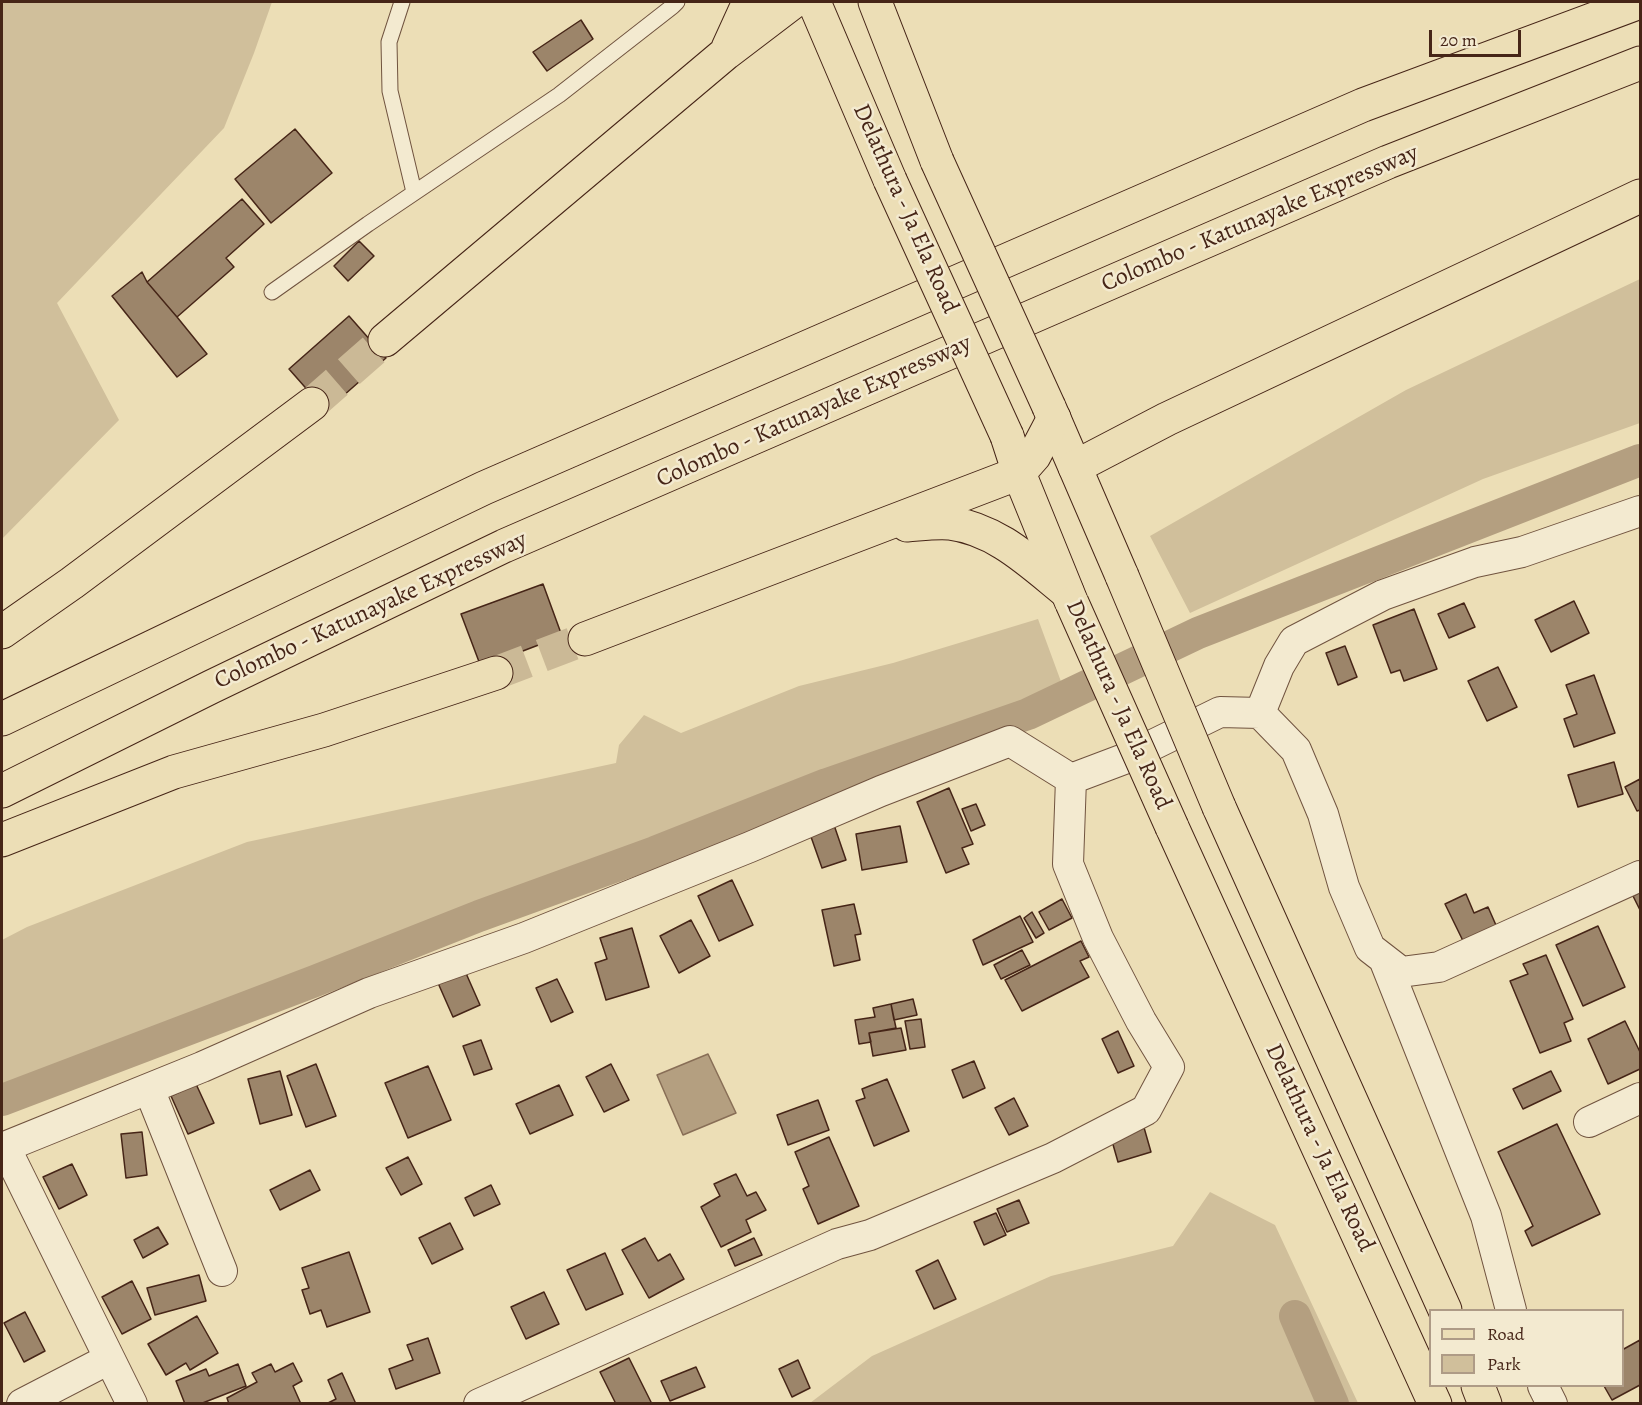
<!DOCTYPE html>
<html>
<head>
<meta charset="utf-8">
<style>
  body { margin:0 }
  #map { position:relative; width:1642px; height:1405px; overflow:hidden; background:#ecdeb6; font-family:Alegreya,serif }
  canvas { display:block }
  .frame { position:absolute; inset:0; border:3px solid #462517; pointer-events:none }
  .legend { position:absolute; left:1429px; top:1309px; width:195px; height:78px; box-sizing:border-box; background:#f3ead0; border:2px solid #ae9b86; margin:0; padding:8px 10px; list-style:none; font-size:18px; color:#462517 }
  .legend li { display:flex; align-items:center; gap:12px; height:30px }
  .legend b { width:30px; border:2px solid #ae9b86 }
  .scale { position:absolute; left:1429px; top:30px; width:92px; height:27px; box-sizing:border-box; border:3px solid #462517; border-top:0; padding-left:8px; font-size:18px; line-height:21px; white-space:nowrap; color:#462517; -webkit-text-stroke:4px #f3ead0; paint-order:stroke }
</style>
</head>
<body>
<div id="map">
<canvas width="1642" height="1405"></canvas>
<div class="frame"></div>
<ul class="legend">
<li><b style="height:8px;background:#ecdeb6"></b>Road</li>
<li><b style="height:16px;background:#d0bf9b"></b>Park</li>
</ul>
<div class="scale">20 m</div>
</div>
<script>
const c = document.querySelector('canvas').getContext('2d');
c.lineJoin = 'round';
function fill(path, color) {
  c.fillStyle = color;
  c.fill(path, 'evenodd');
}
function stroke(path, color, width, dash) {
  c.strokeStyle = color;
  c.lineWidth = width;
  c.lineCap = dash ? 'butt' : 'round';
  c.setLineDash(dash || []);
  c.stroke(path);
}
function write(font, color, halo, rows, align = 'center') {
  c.font = font + ' Alegreya,serif';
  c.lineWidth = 5;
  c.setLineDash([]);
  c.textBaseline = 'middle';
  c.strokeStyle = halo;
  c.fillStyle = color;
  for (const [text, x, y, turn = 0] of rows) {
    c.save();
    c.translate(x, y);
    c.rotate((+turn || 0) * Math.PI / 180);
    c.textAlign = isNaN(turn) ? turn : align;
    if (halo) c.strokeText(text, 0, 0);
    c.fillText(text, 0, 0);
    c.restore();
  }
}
const green = new Path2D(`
  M2,2H272L254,53L224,128L57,303L119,420L2,539Z
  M1640,279V423L1483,479L1190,613L1150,536L1406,390Z
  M1038,619L1063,687L768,792L516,891L2,1084V940L27,927L247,842L616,763L619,745L644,715L681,733L799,686L893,663Z
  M1210,1192L1275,1225L1358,1403H810L872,1356L1051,1276L1173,1246Z`);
const water = new Path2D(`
  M708,1054L736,1113L683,1135L657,1075Z`);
const canal = new Path2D(`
  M2,1100L315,981L479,916L655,852L827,784L1028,714L1198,633L1640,460
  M1295,1316L1333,1404`);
const building = new Path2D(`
  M581,20L593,39L547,71L533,52Z
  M295,129L332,173L271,223L235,179Z
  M242,199L264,224L226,258L234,267L177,317L147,282Z
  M359,241L374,256L348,281L334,266Z
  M142,272L147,282L177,317L207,354L177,377L112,296Z
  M349,316L386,358L326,411L289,369Z
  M543,584L562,636L481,667L461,614Z
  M1574,601L1589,633L1551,652L1535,620Z
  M1464,603L1475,627L1449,638L1438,614Z
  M1414,609L1437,669L1404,681L1400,670L1391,673L1373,625Z
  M1345,646L1357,677L1338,685L1326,653Z
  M1498,667L1517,707L1487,721L1468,681Z
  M1594,675L1615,733L1574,747L1564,719L1577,714L1566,685Z
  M1614,762L1623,794L1578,807L1568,775Z
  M1640,779V810L1637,811L1625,787Z
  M949,788L973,844L962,848L969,864L946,873L917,802Z
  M976,804L985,825L971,831L962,809Z
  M834,825L846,860L822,868L810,834Z
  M900,826L907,862L862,870L856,834Z
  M732,880L753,925L719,941L698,896Z
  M1640,892V910L1633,896Z
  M1466,894L1474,913L1488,907L1499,932L1466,947L1445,904Z
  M1062,899L1072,918L1049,930L1039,912Z
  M854,904L861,934L855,935L860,960L834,966L822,910Z
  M1032,912L1044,933L1036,938L1024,918Z
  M1020,916L1033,942L983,965L973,940Z
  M691,920L710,956L679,973L660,936Z
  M1598,926L1625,987L1583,1006L1556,945Z
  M632,928L649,987L606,1000L595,963L607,959L600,938Z
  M1081,941L1089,957L1080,961L1089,977L1022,1011L1005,980Z
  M1022,950L1030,965L1001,979L994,965Z
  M1546,955L1573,1019L1564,1023L1571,1041L1540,1053L1510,981L1528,974L1523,964Z
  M465,971L480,1005L453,1017L438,983Z
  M557,979L573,1012L551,1022L536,988Z
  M913,999L917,1015L894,1020L891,1004Z
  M891,1004L896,1028L869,1033L871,1042L859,1044L855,1020L875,1017L873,1008Z
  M921,1019L925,1047L910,1049L905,1021Z
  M1625,1021L1640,1052V1069L1608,1084L1588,1039Z
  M901,1028L906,1050L873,1056L869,1033Z
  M1118,1031L1134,1066L1118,1073L1102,1039Z
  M481,1040L492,1069L474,1075L463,1046Z
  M974,1061L985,1088L963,1098L952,1070Z
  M316,1064L336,1116L306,1127L287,1076Z
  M611,1064L629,1100L604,1112L586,1077Z
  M428,1066L451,1120L408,1138L385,1083Z
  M280,1071L292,1115L260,1124L248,1079Z
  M1551,1071L1561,1091L1523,1109L1513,1089Z
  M887,1079L909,1131L874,1146L856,1101L865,1098L862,1089Z
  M196,1084L214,1123L188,1134L171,1096Z
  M559,1085L573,1115L530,1134L516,1104Z
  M1014,1098L1028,1126L1009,1135L995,1108Z
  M818,1100L829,1130L788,1145L777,1115Z
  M1143,1124L1151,1152L1118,1162L1110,1134Z
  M1557,1124L1600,1214L1532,1246L1525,1231L1533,1226L1498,1152Z
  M142,1132L147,1175L126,1178L121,1134Z
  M829,1137L859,1206L818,1224L803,1189L809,1186L795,1152Z
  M408,1157L422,1184L401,1195L386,1168Z
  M72,1164L87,1195L59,1209L43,1177Z
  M310,1170L320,1190L280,1210L270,1190Z
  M736,1174L747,1196L756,1192L766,1210L746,1220L751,1232L721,1247L701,1207L720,1196L714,1184Z
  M491,1185L500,1204L474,1216L465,1198Z
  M1019,1200L1029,1223L1007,1232L997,1209Z
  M996,1213L1006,1235L984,1245L974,1222Z
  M450,1223L463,1249L432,1264L419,1238Z
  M158,1227L168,1244L143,1258L134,1240Z
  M645,1238L658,1261L670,1254L684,1279L649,1298L622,1250Z
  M754,1238L762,1255L735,1266L728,1250Z
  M349,1252L370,1312L327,1327L321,1310L310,1314L302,1290L309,1288L302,1268Z
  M605,1253L623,1294L586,1310L567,1270Z
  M938,1260L956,1299L934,1309L916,1271Z
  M199,1275L206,1301L155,1315L147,1288Z
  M132,1281L151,1319L122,1334L102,1297Z
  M544,1292L559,1324L526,1339L511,1307Z
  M25,1312L45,1351L24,1362L4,1323Z
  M197,1316L218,1353L190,1370L186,1363L166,1375L148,1344Z
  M428,1338L440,1373L396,1389L389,1369L413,1360L407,1345Z
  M1640,1340V1385L1612,1400L1604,1386H1622V1350Z
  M629,1358L652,1404H616L600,1372Z
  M798,1360L810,1388L792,1397L779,1369Z
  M293,1363L302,1381L293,1386L301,1404H229L227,1398L257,1382L252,1373L271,1364L275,1372Z
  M238,1364L246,1386L200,1404H185L176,1381L206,1369L209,1376Z
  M696,1367L705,1387L670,1401L661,1381Z
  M342,1373L356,1404H326L336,1399L328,1380Z`);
const motorwayTunnel = new Path2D(`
  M312,404L385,340
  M496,673L585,639`);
const service = new Path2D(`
  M402,2L389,42L390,91L414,192
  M272,292L368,224L559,95L673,6L677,2`);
const minor = new Path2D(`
  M1260,713L1279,666L1294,641L1383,595L1475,562L1522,552L1640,511
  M1384,959L1486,1216L1511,1310
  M149,1089L222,1271
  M1589,1122L1640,1098
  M5,1147L132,1404
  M2,1148L202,1067L369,993L524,938L750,847L881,791L1010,741L1071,779
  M1543,1386L1552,1404
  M22,1404L109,1359
  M479,1404L837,1244L870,1235L1053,1158L1146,1110L1169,1067L1141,1021L1098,938L1068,864L1071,779L1124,759L1220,712L1260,713L1296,750L1323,814L1344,887L1370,948L1401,972L1439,967L1640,876`);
const primary = new Path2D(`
  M814,2L890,180
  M875,2L937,161
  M1049,407L1122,576
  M1007,436L1019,473L1071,601
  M1219,807L1445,1310
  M1172,827L1435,1404
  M1478,1386L1485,1404`);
const motorway = new Path2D(`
  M728,48L749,2
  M385,340L726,53L793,2
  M1075,467L1167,419L1640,196
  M907,525C921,524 935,522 949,523C997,529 1031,563 1067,592
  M2,632L72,583L312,404
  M585,639L1019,473L1034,456L1054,418
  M2,719L484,488L1363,105L1640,2
  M2,791L211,687L504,546L1388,162L1640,63
  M2,840L174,772L324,730L496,673`);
const primaryBridge = new Path2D(`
  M937,161L1049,407
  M890,180L1007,436
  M1122,576L1219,807
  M1072,603L1172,827`);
const streetNames = [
  ["Delathura - Ja Ela Road",905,209,66],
  ["Colombo - Katunayake Expressway",1260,219,-23],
  ["Colombo - Katunayake Expressway",814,412,-24],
  ["Colombo - Katunayake Expressway",371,611,-25],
  ["Delathura - Ja Ela Road",1118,705,66],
  ["Delathura - Ja Ela Road",1319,1148,65]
];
fill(green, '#d0bf9b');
fill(water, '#b49f80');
stroke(water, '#886e56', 1.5);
stroke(canal, '#b49f80', 32);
fill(building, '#9c856a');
stroke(building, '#462517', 1.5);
stroke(motorwayTunnel, '#cbb996', 33, [33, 16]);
stroke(service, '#70533f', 17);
stroke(minor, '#70533f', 32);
stroke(primary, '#462517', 35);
stroke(motorway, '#462517', 35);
stroke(service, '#f3ead0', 15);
stroke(minor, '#f3ead0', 30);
stroke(primary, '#ecdeb6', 33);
stroke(motorway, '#ecdeb6', 33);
stroke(primaryBridge, '#462517', 35, []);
stroke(primaryBridge, '#ecdeb6', 33);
write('24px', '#462517', '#f3ead0', streetNames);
</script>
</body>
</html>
